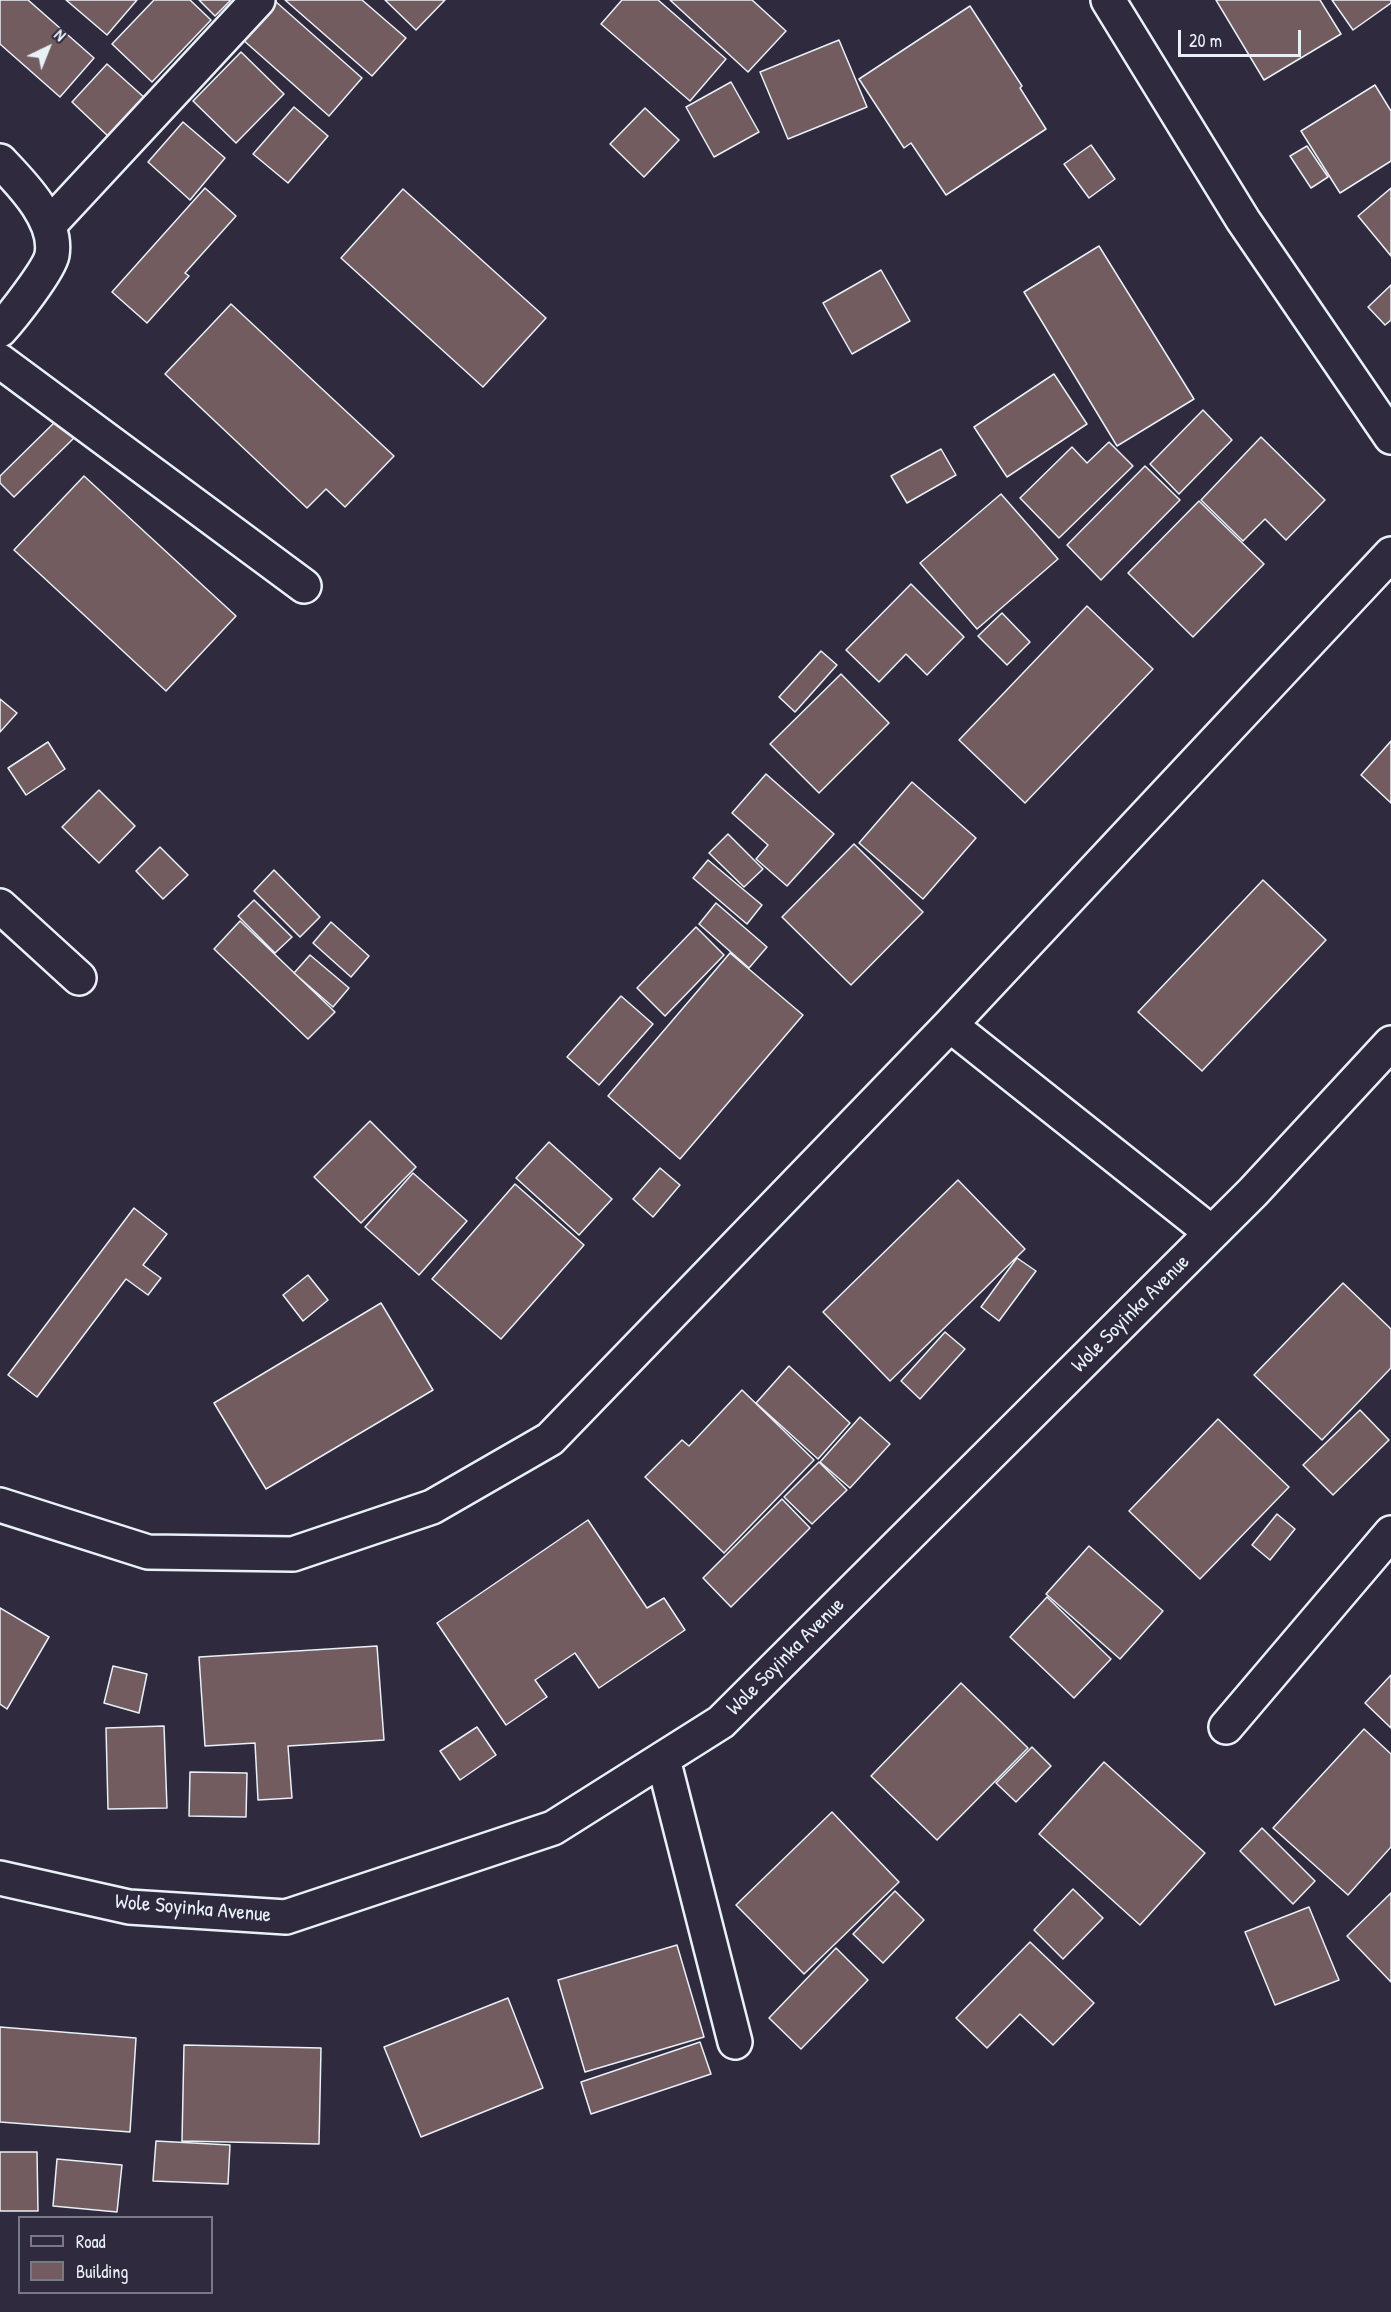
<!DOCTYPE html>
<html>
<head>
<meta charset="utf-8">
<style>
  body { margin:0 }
  #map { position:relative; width:1391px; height:2312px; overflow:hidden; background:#2f2a3d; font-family:"Patrick Hand",sans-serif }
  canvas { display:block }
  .legend { position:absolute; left:18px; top:2216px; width:195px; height:78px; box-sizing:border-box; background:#2f2a3d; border:2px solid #797a88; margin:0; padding:8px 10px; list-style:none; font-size:18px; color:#e8f1f8 }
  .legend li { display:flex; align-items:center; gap:12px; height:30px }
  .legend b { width:30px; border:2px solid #797a88 }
  .north { position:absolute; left:18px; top:18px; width:60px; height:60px; -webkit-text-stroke:4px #2f2a3d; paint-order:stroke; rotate:43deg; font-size:16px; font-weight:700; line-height:24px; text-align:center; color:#e8f1f8 }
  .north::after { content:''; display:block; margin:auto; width:21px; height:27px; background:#e8f1f8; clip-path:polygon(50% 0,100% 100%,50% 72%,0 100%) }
  .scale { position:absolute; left:1178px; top:30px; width:123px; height:27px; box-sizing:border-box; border:3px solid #e8f1f8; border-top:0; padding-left:8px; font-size:18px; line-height:21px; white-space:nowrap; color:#e8f1f8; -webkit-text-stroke:4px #2f2a3d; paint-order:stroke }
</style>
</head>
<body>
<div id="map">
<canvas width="1391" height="2312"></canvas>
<ul class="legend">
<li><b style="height:8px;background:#2f2a3d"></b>Road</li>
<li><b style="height:16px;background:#725c60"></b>Building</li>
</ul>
<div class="north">N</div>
<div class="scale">20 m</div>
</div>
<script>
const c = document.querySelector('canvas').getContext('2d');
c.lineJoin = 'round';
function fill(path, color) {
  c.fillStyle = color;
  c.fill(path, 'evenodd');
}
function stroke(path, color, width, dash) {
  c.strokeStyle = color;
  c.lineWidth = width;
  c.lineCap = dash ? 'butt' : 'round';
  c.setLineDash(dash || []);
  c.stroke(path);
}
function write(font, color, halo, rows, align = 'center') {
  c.font = font + ' "Patrick Hand",sans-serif';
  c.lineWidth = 4.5;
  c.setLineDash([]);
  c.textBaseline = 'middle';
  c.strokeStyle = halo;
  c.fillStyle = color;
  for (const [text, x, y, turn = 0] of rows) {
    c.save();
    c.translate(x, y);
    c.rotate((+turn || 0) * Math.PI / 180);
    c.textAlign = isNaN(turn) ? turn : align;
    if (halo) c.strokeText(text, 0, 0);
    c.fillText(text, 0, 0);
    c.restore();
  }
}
const building = new Path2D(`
  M0,0H28L94,58L60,97L0,44Z
  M66,0H137L107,35Z
  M154,0H190L211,20L152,82L112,44Z
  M199,0H231L215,16Z
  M285,0H362L406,38L372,76Z
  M385,0H445L416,30Z
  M622,0H658L726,59L690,101L601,24Z
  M670,0H752L786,31L748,72Z
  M1216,0H1320L1341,34L1264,80Z
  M1332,0H1391V3L1353,30Z
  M275,1L362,78L329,116L242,39Z
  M970,6L1022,86L1020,88L1046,129L946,195L911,143L904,148L859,79Z
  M839,40L867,107L788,139L760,72Z
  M241,52L284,94L236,143L193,101Z
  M107,64L146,99L110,138L72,102Z
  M731,82L759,132L714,157L686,107Z
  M1375,85L1391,111V161L1340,193L1301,131Z
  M294,107L328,136L288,183L253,154Z
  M645,108L679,140L644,177L610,144Z
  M183,122L225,158L190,200L148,162Z
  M1091,145L1115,179L1089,198L1064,164Z
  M1307,146L1328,177L1311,188L1290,156Z
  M205,188L236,216L185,273L189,276L147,323L112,292Z
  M1391,188V256L1358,216Z
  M403,189L546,318L483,387L341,258Z
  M1099,246L1194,399L1117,446L1024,292Z
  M881,270L910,321L852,354L823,303Z
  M1391,285V320L1385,325L1368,307Z
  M231,304L394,456L345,507L326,489L307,508L165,374Z
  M1054,374L1087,424L1007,477L974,427Z
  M1203,410L1232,440L1179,494L1150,464Z
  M59,418L77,435L14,497L0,483V476Z
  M1261,437L1325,500L1286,540L1265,519L1243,541L1201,500Z
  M1109,442L1133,466L1059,538L1020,498L1072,447L1087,463Z
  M941,449L956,475L907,503L891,476Z
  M1145,466L1180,500L1101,580L1067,545Z
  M84,476L236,616L166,691L14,550Z
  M1001,494L1058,559L977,629L920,563Z
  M1199,501L1264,564L1193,637L1128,573Z
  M911,584L964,637L927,675L906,654L879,682L846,650Z
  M1087,606L1153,669L1025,803L959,740Z
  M1002,613L1030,642L1007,665L978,636Z
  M821,651L837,665L795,712L779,697Z
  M841,674L889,723L819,793L770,744Z
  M0,699L17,713L0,732Z
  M1391,741V803L1361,775Z
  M48,742L65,769L26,795L8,768Z
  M766,774L834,834L787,886L756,859L768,845L732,813Z
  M912,782L976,838L923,899L859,843Z
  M99,790L135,826L99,863L62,827Z
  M728,834L763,869L744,887L709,853Z
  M854,844L923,912L851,985L782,917Z
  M160,847L188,875L163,899L136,871Z
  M708,860L762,905L747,924L693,878Z
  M274,870L320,917L300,937L254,891Z
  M1263,880L1326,940L1202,1071L1138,1012Z
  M254,900L292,937L275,953L238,916Z
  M716,903L767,947L749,968L699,924Z
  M240,921L335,1012L308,1039L214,949Z
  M331,922L369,956L351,977L313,943Z
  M696,927L724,955L665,1016L637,988Z
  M730,953L803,1015L680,1159L608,1096Z
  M310,955L349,988L333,1007L294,973Z
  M621,996L653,1024L599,1085L567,1057Z
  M370,1121L416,1167L361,1223L314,1177Z
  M549,1142L612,1199L579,1235L516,1178Z
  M660,1168L680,1185L653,1217L633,1199Z
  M413,1173L467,1221L419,1275L365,1227Z
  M958,1180L1025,1249L890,1381L823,1312Z
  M515,1184L584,1245L501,1339L432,1279Z
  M134,1208L167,1234L143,1265L161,1278L148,1295L126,1279L37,1397L8,1375Z
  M1017,1258L1036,1271L999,1321L981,1307Z
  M308,1275L328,1300L303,1321L283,1295Z
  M1343,1283L1391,1329V1368L1322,1440L1254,1375Z
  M381,1303L433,1390L266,1489L214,1403Z
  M945,1332L965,1349L920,1399L901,1381Z
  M789,1366L850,1423L818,1459L756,1403Z
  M742,1390L814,1460L724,1553L645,1477L682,1440L689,1446Z
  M1360,1410L1389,1440L1333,1495L1303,1465Z
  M860,1417L890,1444L850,1488L820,1462Z
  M1218,1419L1289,1487L1200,1579L1129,1511Z
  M819,1462L847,1490L812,1524L784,1497Z
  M782,1499L810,1528L731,1607L703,1578Z
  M1277,1514L1295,1529L1270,1560L1252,1545Z
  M588,1520L647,1608L664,1598L685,1630L599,1688L575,1653L535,1680L547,1697L506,1725L437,1623Z
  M1089,1546L1163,1611L1120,1659L1046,1594Z
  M1047,1597L1111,1659L1074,1698L1010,1637Z
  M0,1608L49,1637L7,1709L0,1704Z
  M377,1646L384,1740L288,1746L292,1798L258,1800L255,1743L205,1746L199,1657Z
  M113,1666L147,1674L139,1713L104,1703Z
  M1391,1675V1728L1365,1703Z
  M961,1683L1028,1748L937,1840L871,1776Z
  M164,1726L167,1808L108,1809L106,1728Z
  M477,1727L496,1755L460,1780L440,1751Z
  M1364,1729L1391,1754V1847L1348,1895L1273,1828Z
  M1032,1747L1051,1766L1016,1802L996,1783Z
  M1104,1762L1205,1853L1140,1925L1039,1834Z
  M190,1772L247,1773L246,1817L189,1816Z
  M832,1812L899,1882L804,1974L736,1905Z
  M1262,1828L1315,1881L1293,1904L1240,1851Z
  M1073,1889L1103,1918L1063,1959L1034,1930Z
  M895,1891L924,1920L883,1963L853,1934Z
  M1391,1893V1982L1347,1936Z
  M1309,1907L1339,1980L1275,2005L1245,1932Z
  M1030,1942L1094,2003L1053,2045L1020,2014L987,2048L956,2018Z
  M677,1945L704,2037L585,2072L558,1980Z
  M836,1948L868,1980L801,2049L769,2018Z
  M508,1998L543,2088L421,2137L384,2047Z
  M0,2027L136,2038L130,2132L0,2122Z
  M700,2042L711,2074L591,2114L581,2082Z
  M184,2045L321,2048L319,2144L182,2141Z
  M156,2141L230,2145L228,2184L153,2181Z
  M0,2152H37L38,2211H0Z
  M57,2159L122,2165L117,2212L53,2206Z`);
const minor = new Path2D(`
  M1108,0L1243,220L1391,437
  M0,161C22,184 58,220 52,255C49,270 12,317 0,330
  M49,225L258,0
  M0,361L304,586
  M0,906L79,978
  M950,1025L1212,1233
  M0,1505L148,1552L293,1554L432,1507L550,1439L950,1025L1391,554
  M1226,1727L1391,1533
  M663,1759L735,2042
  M0,1878L129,1907L286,1917L553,1828L721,1722L1253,1192L1391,1043`);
const streetNames = [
  ["Wole Soyinka Avenue",1131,1314,-45],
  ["Wole Soyinka Avenue",786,1657,-45],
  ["Wole Soyinka Avenue",193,1909,5]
];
fill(building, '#725c60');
stroke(building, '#e8f1f8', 1.5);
stroke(minor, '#e8f1f8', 38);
stroke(minor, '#2f2a3d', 33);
write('21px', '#e8f1f8', '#2f2a3d', streetNames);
</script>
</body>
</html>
